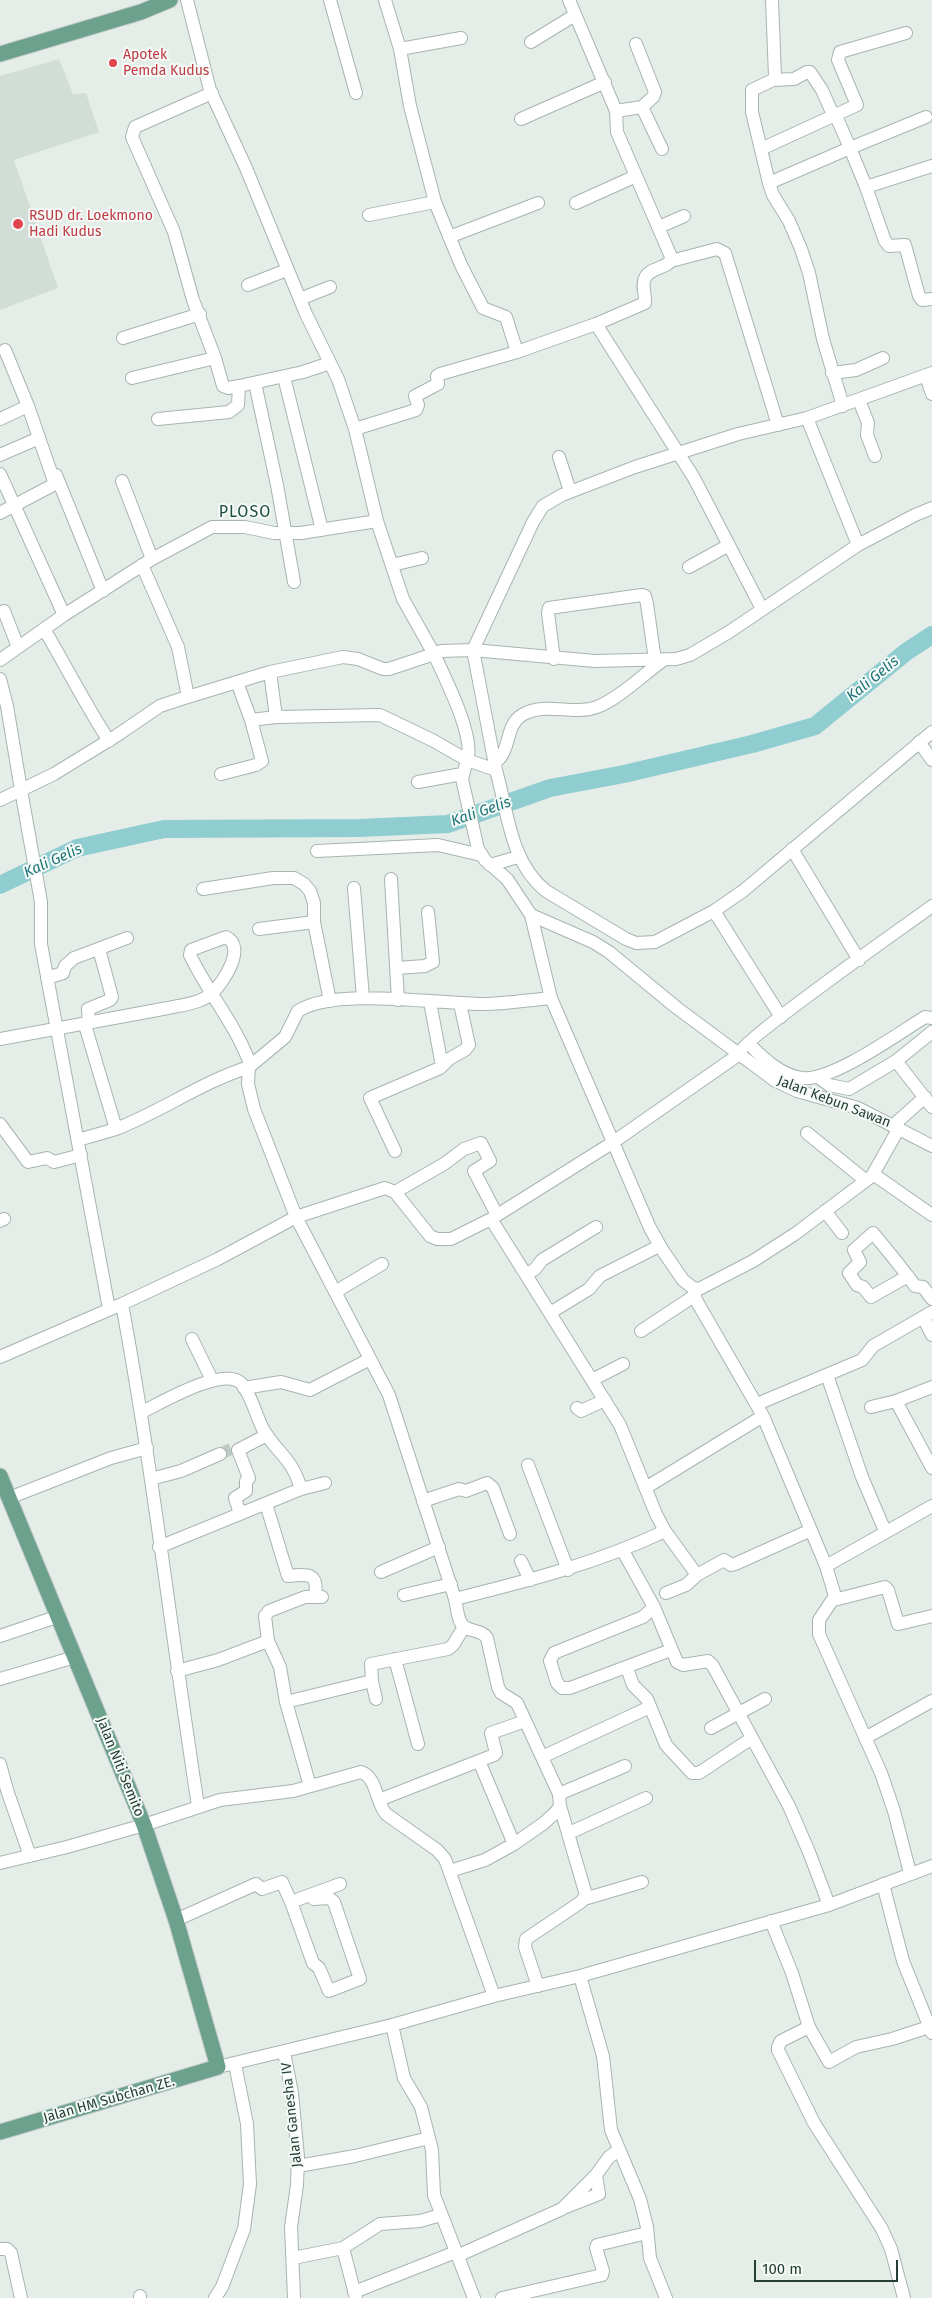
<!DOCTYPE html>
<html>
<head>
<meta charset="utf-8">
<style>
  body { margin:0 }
  #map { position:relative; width:932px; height:2298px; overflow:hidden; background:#e5ede8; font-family:"Fira Sans",sans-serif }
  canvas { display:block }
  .scale { position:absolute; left:754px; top:2260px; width:144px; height:22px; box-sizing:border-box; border:2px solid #243f34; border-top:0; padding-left:6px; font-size:15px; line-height:18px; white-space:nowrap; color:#243f34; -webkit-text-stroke:4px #f5faf7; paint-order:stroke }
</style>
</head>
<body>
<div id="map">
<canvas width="932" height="2298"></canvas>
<div class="scale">100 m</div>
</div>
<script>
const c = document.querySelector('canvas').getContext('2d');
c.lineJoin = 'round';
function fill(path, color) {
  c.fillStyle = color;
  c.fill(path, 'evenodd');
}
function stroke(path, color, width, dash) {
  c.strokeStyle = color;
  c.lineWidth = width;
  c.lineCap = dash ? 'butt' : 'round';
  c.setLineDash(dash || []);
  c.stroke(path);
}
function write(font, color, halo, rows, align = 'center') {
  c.font = font + ' "Fira Sans",sans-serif';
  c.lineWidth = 4;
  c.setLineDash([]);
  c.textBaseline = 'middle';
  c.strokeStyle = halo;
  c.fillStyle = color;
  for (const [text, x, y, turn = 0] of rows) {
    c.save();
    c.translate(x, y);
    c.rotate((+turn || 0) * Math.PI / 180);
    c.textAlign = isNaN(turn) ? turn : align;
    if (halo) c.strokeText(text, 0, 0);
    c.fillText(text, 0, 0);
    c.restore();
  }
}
const built = new Path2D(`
  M59,59L73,94L86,93L99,132L14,160L58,288L0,310V76Z`);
const river = new Path2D(`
  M0,885L77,848L164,829L360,828L448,824L550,788L624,774L752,744L815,726L906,652L932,635`);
const minorTunnel = new Path2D(`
  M220,1454L233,1448`);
const minor = new Path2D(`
  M187,0L210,90L246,168L306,314L338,379L355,429L377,521L403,599L434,654L441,651L473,650L595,661L676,659L690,655L729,632L858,545L915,515L932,508
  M330,0L356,93
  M385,0L400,49L410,106L435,202L461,265L483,308L506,317L517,352L596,324
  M569,0L616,111L617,132L672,259C667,269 650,267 645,278C641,285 646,295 645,303L596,324L694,478L762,609
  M772,0L775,76L773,80L752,90V112L769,183L773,195L789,221L801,249L809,273L823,339L843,406
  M531,42L575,15
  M636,44L655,92L653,97L642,107
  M400,49L461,38
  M773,80L794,79L807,72H810L822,90L834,117
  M212,93L135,127L132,137L174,232L193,300L215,358
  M616,111L642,107L662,149
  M926,117L850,148L866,187L932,166
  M521,119L605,82
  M761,149L857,105L838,60L840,52L906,33
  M769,183L850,148L836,116
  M866,187L885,241L889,246L905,245L919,296L922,300L932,299
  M576,203L636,176
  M369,215L435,202
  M659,227L684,216
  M449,237L538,203
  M671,261L717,249L725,253L778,425
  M248,285L287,270
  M300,299L330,287
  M123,338L200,314
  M832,373L856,370L883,358
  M926,376L932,394
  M284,377L322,530
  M132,378L215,358L223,386L228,388L239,386
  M255,383L277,485L294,582
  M859,400L868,423L867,435L875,456
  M807,418L858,545
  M0,419L28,406
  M158,419L229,412L238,405L239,386L303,372L330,363
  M355,429L416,410L418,405L415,396L438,384L437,376L440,374L517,352
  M0,455L39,438
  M559,457L570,491
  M0,474L64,615
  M56,475L103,591
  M122,481L152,559
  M0,513L55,484L28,406L5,350
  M142,565L178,647L188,697
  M392,565L422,558
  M689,567L729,545
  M4,611L18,647
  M44,629C66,666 85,704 109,741
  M554,659L548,613L549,608L642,595L645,596L647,604L655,660
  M0,660L64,615L152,559L212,527H245L274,533H301L377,521
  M270,672L276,717L380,715L434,741L467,760L462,779L478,849L485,860L507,879L531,915L551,998L650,1228L663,1251L683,1280L693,1288L699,1289L753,1261L795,1234L872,1176H876L932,1215
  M0,679L7,706L21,790L54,774L116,736L160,706L181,699L270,672L343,657L358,659L383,669H389L434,654C444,676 476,738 467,760L496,770C508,813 510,862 546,891L626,939L636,943L655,942L714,911L743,891L932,732
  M251,720L276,717
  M919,742L932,760
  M494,763C512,752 504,726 522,715C545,701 573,716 597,707C618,699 643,675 662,661
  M496,770L473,650L533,522L543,506L562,495L635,467L738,434L807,418L932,373
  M221,774L256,765L262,761L251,720L237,682
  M418,782L462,774
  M0,800L21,790L41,902V944L109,1309
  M792,849L859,960
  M317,851L438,845L481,855
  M490,865L518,857
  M391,879L398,1000
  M354,888L363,998
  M203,889L273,878H294L304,884L310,891L314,903V922L330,1001
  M714,911L781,1017
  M531,915L593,942L609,952L677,1008L774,1080L797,1091L858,1108L932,1146
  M259,929L314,922
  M397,968L425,966L433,962L428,912
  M47,978L63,973L65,966L74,958L127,938
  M430,1002L442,1066
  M89,1023L88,1009L110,1000L112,997L99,949
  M932,1032L896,1061L932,1107
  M0,1039L168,1008C182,1005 202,1003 212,993C223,983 247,947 226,937L191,950L190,955C208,993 236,1025 250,1064
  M748,1043C763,1058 780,1075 802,1078C831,1082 899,1033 925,1017L932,1018
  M818,1077L829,1085L849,1089L896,1061
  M0,1124L28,1162L47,1158L54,1162L81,1155
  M896,1126L897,1122L925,1097
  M116,1129C162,1111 202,1082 249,1067
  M807,1133L865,1180
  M78,1140L116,1129L85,1025
  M395,1151L370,1098L440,1068L449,1059L465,1050L469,1045L460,1004
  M872,1176L899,1128
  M395,1192L444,1164L464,1149L481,1143L490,1161L474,1171L497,1215
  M825,1211L842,1233
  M491,1219L620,1425L656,1514L665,1531C598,1563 527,1581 455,1599L389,1395L296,1217L254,1109L248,1084L249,1067L285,1037L298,1011C335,987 437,1004 483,1004C505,1004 528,1000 551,998
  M0,1221L4,1219
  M526,1275L535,1269L542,1260L596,1227
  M908,1276L871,1297L863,1287L857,1285L849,1273L860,1262L854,1250L873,1233C888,1251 902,1268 915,1286L923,1287L932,1299
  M693,1288L696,1300L763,1416L826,1566L835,1596L819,1620V1634L881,1773L894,1811L910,1873
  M335,1292L382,1264
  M122,1304C153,1471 172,1639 198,1806
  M550,1313L589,1289L600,1276L659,1246
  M923,1317L932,1335
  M641,1331L694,1296
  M192,1339L212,1380
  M0,1357L122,1304L218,1259L296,1217L385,1188L395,1192L430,1236L437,1239H451L491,1219L612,1143L738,1055C740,1041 908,924 932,906
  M827,1375L862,1477L885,1531
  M592,1380L623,1364
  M932,1387L896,1401L932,1468
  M244,1388L281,1382L310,1390L370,1359
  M757,1404L862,1360L873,1346L932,1312
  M871,1407L896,1401
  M577,1408L581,1411L605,1400
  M142,1412C161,1403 223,1366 241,1383C252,1395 256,1417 264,1431C279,1455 292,1458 301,1489
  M528,1465L568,1570
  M151,1479L181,1471L220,1454
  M647,1487L763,1416
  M9,1498L111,1458L147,1448
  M423,1501L459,1489L466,1491L487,1483L493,1488L510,1534
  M266,1504L288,1576C307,1574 319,1572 315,1596
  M240,1514L235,1498L246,1491V1481L249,1478L238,1450L267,1435
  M665,1531L697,1575L724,1560L731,1565L735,1564L811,1530
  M159,1547L301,1489L325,1483
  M623,1551L654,1607L677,1662L683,1665L708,1661L713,1666L789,1806L809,1852L829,1905
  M521,1561L530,1580
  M826,1566L932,1506
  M381,1572L439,1547
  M666,1593L686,1585L697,1575
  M404,1595L451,1584
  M834,1600L885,1587L888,1590L898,1624L932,1616
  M654,1607L643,1617L554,1653L550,1661L557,1683L562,1688H570L671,1650
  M0,1636L59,1616
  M268,1641L265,1616L269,1611L305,1597H322
  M395,1659L418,1744
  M627,1668L633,1685L647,1699L666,1745L692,1773H699L752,1738
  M177,1671L218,1660L268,1641L280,1667L286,1702
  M0,1679L75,1657
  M376,1699L372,1681L371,1664L448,1649L453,1645L464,1627
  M711,1728L765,1699
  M865,1738L932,1701
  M542,1757L650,1707
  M479,1761L514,1844
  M0,1764L7,1790L30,1856
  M310,1786L286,1702L372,1681
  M559,1794L625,1766
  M379,1800L494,1755L496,1753L491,1733L525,1721
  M569,1833L646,1798
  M0,1863L67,1847L144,1825L220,1800L293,1791L361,1772C377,1777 376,1803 386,1814L437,1850L445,1859L494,1996
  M450,1871L485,1860L514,1844L544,1823L556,1812L560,1806L559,1794L517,1703L501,1693L498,1687L487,1638C481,1628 466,1633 461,1623C457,1616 457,1607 455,1599
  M883,1884L903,1961L932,2033
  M313,1894L314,1899L329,1898L334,1902L360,1979L329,1991L319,1968L313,1963L291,1902L340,1884
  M584,1899L642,1882
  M176,1920L256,1884L262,1889L282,1882L291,1902
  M771,1921L792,1973L809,2027L781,2041L778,2047V2050L814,2123L882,2229L891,2249L904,2298
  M580,1976L603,2056L611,2130L640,2199L647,2227L650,2258L666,2298
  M538,1986L525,1947L526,1939L581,1902L586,1895L560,1806
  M392,2025L404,2078L421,2107L432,2150L434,2195L474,2298
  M809,2027L829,2062L856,2047L892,2039L929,2027
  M284,2052L292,2093L298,2157L297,2185L291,2227L294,2298
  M218,2067L392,2025L494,1996L580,1976L829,1905L932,1866
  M298,2166L355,2156L429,2138
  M566,2207L599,2194L596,2175
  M343,2248L356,2298
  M0,2249H7L11,2253L21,2298
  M457,2256L562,2209L596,2175L609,2157L619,2150
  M293,2258L343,2248L380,2224L420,2221L441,2215
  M354,2292L456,2252
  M140,2296V2298
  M215,2298L222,2287L244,2229L250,2184L247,2124L235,2064
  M502,2298L602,2275L603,2271L596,2248L597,2245L647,2233`);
const major = new Path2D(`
  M0,54L141,12L170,0
  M0,1476L144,1825L176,1920L218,2067L0,2132`);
const markers = [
  [113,63,5,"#e0444e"],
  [18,224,6,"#e0444e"]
];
const healthNames = [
  ["Apotek",123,55],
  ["Pemda Kudus",123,71],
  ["RSUD dr. Loekmono",29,216],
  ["Hadi Kudus",29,232]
];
const streetNames = [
  ["Jalan Kebun Sawan",834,1102,21],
  ["Jalan Niti Semito",120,1767,68],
  ["Jalan HM Subchan ZE.",109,2100,-16],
  ["Jalan Ganesha IV",292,2115,-96]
];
const waterNames = [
  ["Kali Gelis",873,679,-39],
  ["Kali Gelis",481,812,-19],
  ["Kali Gelis",53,861,-24]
];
const quarterNames = [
  ["PLOSO",245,513]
];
fill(built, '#d3ddd7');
stroke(river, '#90cdd0', 18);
stroke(minorTunnel, '#becac4', 12, [12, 6]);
stroke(minor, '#a7b5ae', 14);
stroke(major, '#c2c9c6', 17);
stroke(minor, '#fff', 12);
stroke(major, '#6ba18d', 15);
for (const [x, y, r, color] of markers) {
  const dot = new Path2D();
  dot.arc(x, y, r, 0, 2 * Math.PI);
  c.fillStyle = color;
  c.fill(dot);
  stroke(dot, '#f5faf7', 2);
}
write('14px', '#be3a42', '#f5faf7', healthNames, 'left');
write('14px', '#243f34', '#f5faf7', streetNames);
write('italic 15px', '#207479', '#f5faf7', waterNames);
c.letterSpacing = '1px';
write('16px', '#21503f', '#f5faf7', quarterNames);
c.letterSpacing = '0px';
</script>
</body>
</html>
